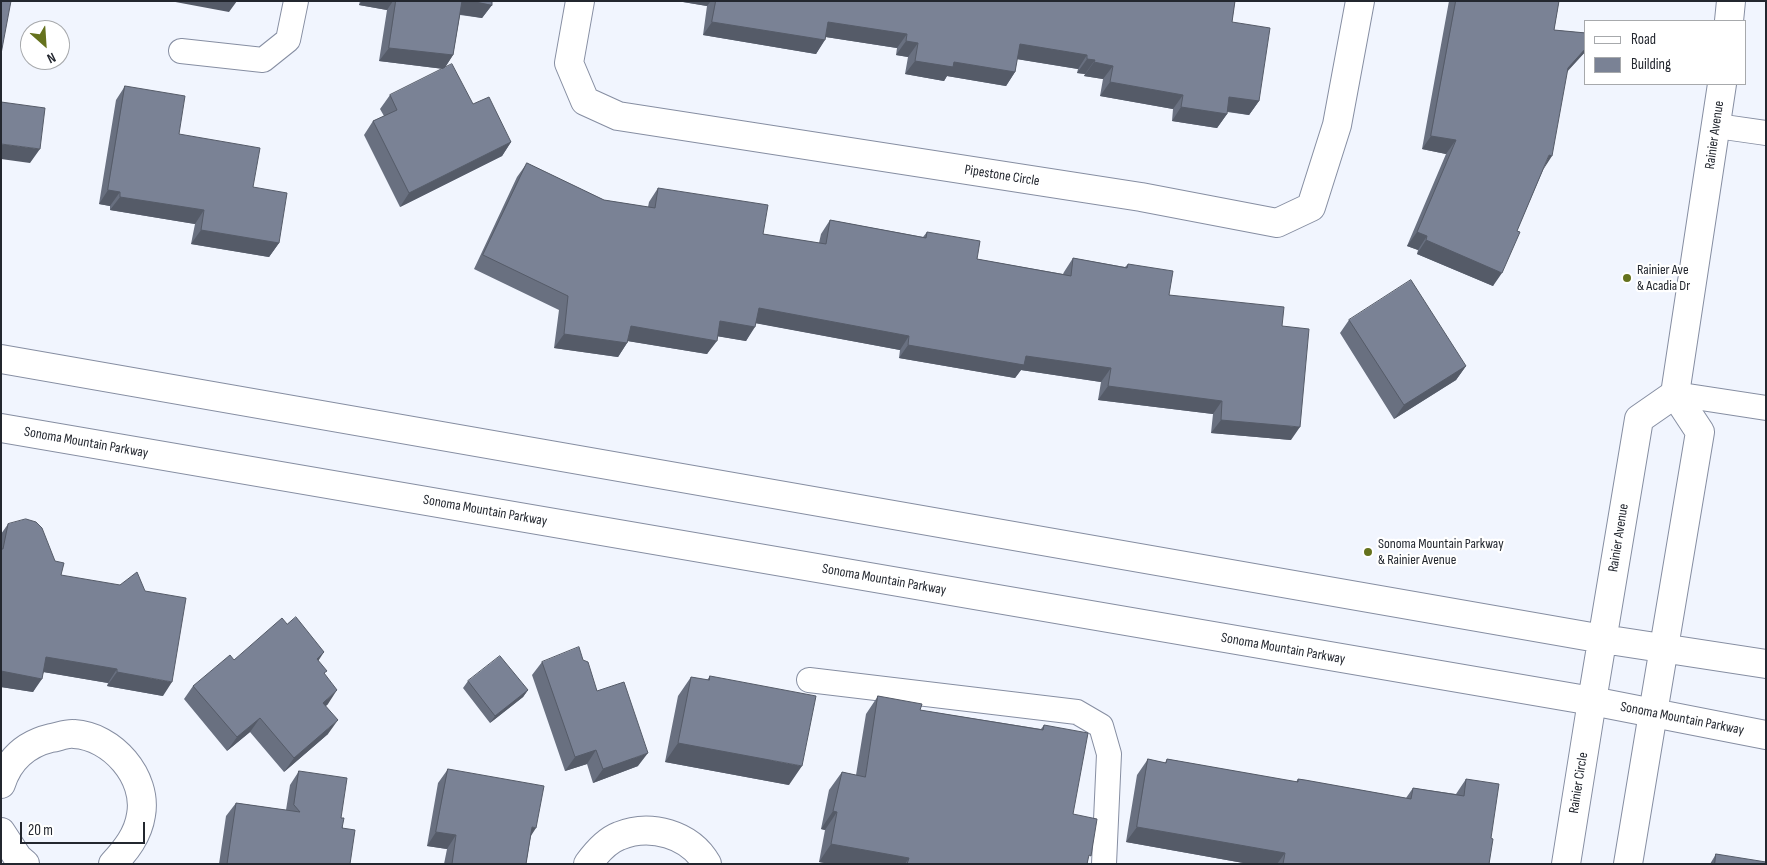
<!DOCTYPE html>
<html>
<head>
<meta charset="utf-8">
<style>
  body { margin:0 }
  #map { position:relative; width:1767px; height:865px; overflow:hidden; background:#f1f5fe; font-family:"Sofia Sans Condensed",sans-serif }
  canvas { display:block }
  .frame { position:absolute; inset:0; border:2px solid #23272f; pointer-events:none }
  .legend { position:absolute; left:1584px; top:20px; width:162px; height:65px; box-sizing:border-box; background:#fff; border:1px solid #a7a9ac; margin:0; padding:6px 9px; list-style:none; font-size:15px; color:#23272f }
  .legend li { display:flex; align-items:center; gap:10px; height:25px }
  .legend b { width:25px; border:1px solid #a7a9ac }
  .north { position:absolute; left:20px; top:20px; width:50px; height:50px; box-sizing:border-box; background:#fff; border:1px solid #a7a9ac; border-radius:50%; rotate:154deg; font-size:14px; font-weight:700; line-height:20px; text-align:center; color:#23272f }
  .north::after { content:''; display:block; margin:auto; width:18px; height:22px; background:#65721d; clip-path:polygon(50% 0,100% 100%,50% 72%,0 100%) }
  .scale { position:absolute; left:20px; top:822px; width:125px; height:22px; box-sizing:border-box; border:2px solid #23272f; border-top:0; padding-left:6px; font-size:15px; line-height:18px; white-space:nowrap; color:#23272f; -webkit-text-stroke:4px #fff; paint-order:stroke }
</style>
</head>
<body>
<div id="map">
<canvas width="1767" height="865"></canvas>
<div class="frame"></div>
<ul class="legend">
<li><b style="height:6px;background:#fff"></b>Road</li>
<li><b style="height:14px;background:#7a8295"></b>Building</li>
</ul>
<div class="north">N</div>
<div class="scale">20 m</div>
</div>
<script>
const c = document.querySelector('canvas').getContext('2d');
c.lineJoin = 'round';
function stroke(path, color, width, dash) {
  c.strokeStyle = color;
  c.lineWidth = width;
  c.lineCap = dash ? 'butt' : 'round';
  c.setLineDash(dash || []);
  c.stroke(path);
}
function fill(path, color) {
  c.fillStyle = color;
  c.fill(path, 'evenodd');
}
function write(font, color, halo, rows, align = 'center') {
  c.font = font + ' "Sofia Sans Condensed",sans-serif';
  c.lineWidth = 4.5;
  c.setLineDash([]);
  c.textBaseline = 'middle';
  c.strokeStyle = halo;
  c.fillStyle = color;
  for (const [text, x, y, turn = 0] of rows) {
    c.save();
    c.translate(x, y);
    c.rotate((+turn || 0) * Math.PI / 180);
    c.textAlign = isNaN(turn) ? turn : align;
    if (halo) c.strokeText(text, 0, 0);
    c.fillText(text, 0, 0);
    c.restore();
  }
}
const lane = new Path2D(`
  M181,51L263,60L288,40L296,1
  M1717,126L1766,133
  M1675,394L1766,408
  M809,680L1077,712L1101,726L1109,754L1104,864`);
const street = new Path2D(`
  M580,1L569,63L585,101L618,116L1141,197L1277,223L1311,207L1337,125L1360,1
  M1,784C9,759 26,744 51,738C58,737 67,733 74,734C112,736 148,777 141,815C138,835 126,850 113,864
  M1,832L18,858L25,864
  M588,864C596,853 606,841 619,836C650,823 690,834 707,864
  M1566,864L1592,701
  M1628,864L1653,713`);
const secondary = new Path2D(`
  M1729,21L1731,1
  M1,359L1603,639L1766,664
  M1,428L1592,701L1766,735
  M1592,701L1639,419L1675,394
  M1653,713L1700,432L1675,394L1722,84`);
const wall = new Path2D(`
  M360,1H492V5L482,18L460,15L453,55L444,69L379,61L387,10L359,5Z
  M677,1H1235L1232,22L1259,101L1249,115L1227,112V114L1217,128L1172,121L1173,109L1100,96L1103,79L1084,76L1085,74L1077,73L1078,69L1017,59L1015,72L1006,86L947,76L944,81L905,74L908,57L896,55L897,48L826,37L816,54L703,35L707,6Z
  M1449,1H1559L1554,30L1586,33V51L1567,72L1543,170L1493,286L1417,254L1418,250L1407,246L1446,154L1422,149Z
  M125,86L179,134L253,187L279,243L269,257L191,244L195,224L110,210V206L99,204L116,100Z
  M390,95L473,104L511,142L502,156L400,207L364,135L373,121L384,116L380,109Z
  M527,163L604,200L648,207L649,202L658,188L763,234L819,243L821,234L830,220L923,237L927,232L977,259L1063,274L1064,272L1073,258L1125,267L1128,264L1169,295L1282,326L1291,440L1211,433L1213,414L1098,400L1101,382L1021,370L1015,378L899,358L900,350L756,323L746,341L717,336L707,354L628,341L627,343L618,357L554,348L559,310L474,269L517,177Z
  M1349,320L1466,366L1456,380L1394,419L1340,333Z
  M8,524L55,561L61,575L163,696L107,686L108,683L44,672L33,692L1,687V534Z
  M234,660H318L324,674L328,704L326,706L328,734L284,772L250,732L227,751L184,699L193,686Z
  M583,660L597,691L638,766L593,783L587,764L565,771L532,675L542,662Z
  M710,676L789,785L665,762L678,696L691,677L707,680Z
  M468,681L528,690L523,697L490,723L463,688Z
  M878,696L920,710L1041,729L1044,725L1088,860L1087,864H830L819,862L825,830L821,829L829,790L842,772L856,775L866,714Z
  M1148,759L1165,763L1167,759L1296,782L1298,779L1406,798L1413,788L1456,794L1466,779L1491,838L1489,864H1249L1126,842L1137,775Z
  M448,769L531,835L526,864H444L447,849L427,846L438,783Z
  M299,771L341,818L350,864H219L226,816L236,803L286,810L290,785Z
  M1716,854L1766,864H1710Z`);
const shadedWall = new Path2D(`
  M170,1H237L229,12Z
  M362,1H393L387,10L359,5Z
  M461,1H471L492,5L482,18L452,13Z
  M677,1H711L707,6Z
  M712,22L825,40L816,54L703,35Z
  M828,22L907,34L897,48L819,36Z
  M906,41L918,43L908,57L896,55Z
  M1020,44L1087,55L1078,69L1010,58Z
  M389,48L453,55L444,69L379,61Z
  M1586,48V51L1558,81L1568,68Z
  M1087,59L1095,60L1085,74L1077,73Z
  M915,61L954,62L1015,72L1006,86L947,76L944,81L905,74Z
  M1094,62L1113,66L1103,79L1084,76Z
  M1110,82L1183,95L1173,109L1100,96Z
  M1229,97L1259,101L1249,115L1219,110Z
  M1181,107L1227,114L1217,128L1172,121Z
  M1431,136L1456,140L1446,154L1422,149Z
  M511,142L502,156L400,207L409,193Z
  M1,144L40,149L30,163L1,159Z
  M1549,155L1552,156L1543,170Z
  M108,190L120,192L110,206L99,204Z
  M120,197L204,210L195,224L110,210Z
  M201,230L279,243L269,257L191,244Z
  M1417,232L1427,236L1418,250L1407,246Z
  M1426,240L1502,273L1493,286L1417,254Z
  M759,308L909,336L900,350L749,322Z
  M720,321L755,327L746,341L710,335Z
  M631,326L717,341L707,354L621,340Z
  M564,334L627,343L618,357L554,348Z
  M908,345L1026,356L1111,368L1101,382L1021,370L1015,378L899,358Z
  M1466,366L1456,380L1394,419L1404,405Z
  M1108,386L1222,401L1213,414L1098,400Z
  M1221,420L1300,427L1291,440L1211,433Z
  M324,652L315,666L317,659Z
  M46,657L117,669L108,683L37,671Z
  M1,671L42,679L33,692L1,687Z
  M117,672L172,682L163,696L107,686Z
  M337,690L328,704L313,716L323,703Z
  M528,690L523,697L490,723L495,716Z
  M260,718L250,732L227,751L237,737Z
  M338,720L328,734L284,772L294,758Z
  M678,743L802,766L789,785L665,762Z
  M596,750L587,764L565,771L575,757Z
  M648,753L638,766L593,783L603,769Z
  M833,811L837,812L825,830L821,829Z
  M532,827L536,828L527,842Z
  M1137,827L1285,853L1277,864H1249L1126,842Z
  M436,832L456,835L447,849L427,846Z
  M831,844L909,858L905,864H830L819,862Z`);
const building = new Path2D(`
  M1,1H11L1,54Z
  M396,1H462L453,55L389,48Z
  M471,1H492V5Z
  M716,1H1235L1232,22L1270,28L1259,101L1229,97L1227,114L1181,107L1183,95L1110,82L1113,66L1094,62L1095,60L1087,59V55L1020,44L1015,72L954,62L953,67L915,61L918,43L906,41L907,34L828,22L825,40L712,22Z
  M1456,1H1559L1554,30L1586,33V48L1568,68L1552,156L1549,155L1517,231L1520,232L1502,273L1426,240L1427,236L1417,232L1456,140L1431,136Z
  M452,64L473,104L489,97L511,142L409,193L373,121L397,110L390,95Z
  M125,86L185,96L179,134L260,148L253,187L287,193L279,243L201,230L204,210L120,197V192L108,190Z
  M1,102L45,108L40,149L1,144Z
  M527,163L604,200L655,208L658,188L768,205L763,234L826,244L830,220L926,238L927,232L980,241L977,259L1071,276L1073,258L1127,268L1128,264L1173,271L1169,295L1284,307L1282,326L1309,329L1300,427L1221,420L1222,401L1108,386L1111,368L1026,356L1024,365L908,345L909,336L759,308L755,327L720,321L717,341L631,326L627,343L564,334L568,296L483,255Z
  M1411,280L1466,366L1404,405L1349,320Z
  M26,519L36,522L42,528L55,561L64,563L61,575L120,585L137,572L145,591L186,598L172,682L117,672V669L46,657L42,679L1,671V549H3L8,524Z
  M296,617L324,652L317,659L327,671L324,673L337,690L323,703L338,720L294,758L260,718L237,737L193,686L230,655L234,660L282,618L287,624Z
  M579,647L583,660L588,662L597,691L624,682L648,753L603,769L596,750L575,757L542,662Z
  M500,656L528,690L495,716L468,681Z
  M710,676L816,696L802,766L678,743L691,677L709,680Z
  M878,696L922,704L920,710L1043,730L1044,725L1088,733L1073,814L1097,819L1091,856L1089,855L1087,864H907L909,858L831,844L837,812L833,811L842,772L865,777Z
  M1148,759L1166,763L1167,759L1298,782V779L1305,780L1411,799L1413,788L1464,796L1466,779L1499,784L1491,838L1493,839L1489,864H1283L1285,853L1137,827Z
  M448,769L544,786L536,828L532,827L526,864H452L456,835L436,832Z
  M299,771L347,778L341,818H344L342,828L355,830L350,864H227L236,803L300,812L294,805Z
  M1716,854L1766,862V864H1715Z`);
const markers = [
  [1627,278,5,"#65721d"],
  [1368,552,5,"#65721d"]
];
const streetNames = [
  ["Rainier Avenue",1715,135,-82],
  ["Pipestone Circle",1002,176,9],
  ["Sonoma Mountain Parkway",86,443,10],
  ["Sonoma Mountain Parkway",485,511,10],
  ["Rainier Avenue",1619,538,-81],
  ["Sonoma Mountain Parkway",884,580,10],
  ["Sonoma Mountain Parkway",1283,649,10],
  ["Sonoma Mountain Parkway",1682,719,11],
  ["Rainier Circle",1579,783,-81]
];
const poiNames = [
  ["Rainier Ave",1637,270],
  ["& Acadia Dr",1637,286],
  ["Sonoma Mountain Parkway",1378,544],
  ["& Rainier Avenue",1378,560]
];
stroke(lane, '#868ea2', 26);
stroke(street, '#868ea2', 30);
stroke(secondary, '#868ea2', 30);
stroke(lane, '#fff', 24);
stroke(street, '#fff', 28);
stroke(secondary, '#fff', 28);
fill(wall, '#697080');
fill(shadedWall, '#555b68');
fill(building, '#7a8295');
stroke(building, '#555b68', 1);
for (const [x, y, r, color] of markers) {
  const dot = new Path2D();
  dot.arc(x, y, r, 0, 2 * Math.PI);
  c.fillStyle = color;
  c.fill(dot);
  stroke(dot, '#fff', 2);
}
write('14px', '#23272f', '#fff', streetNames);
write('14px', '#23272f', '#fff', poiNames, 'left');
</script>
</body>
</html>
